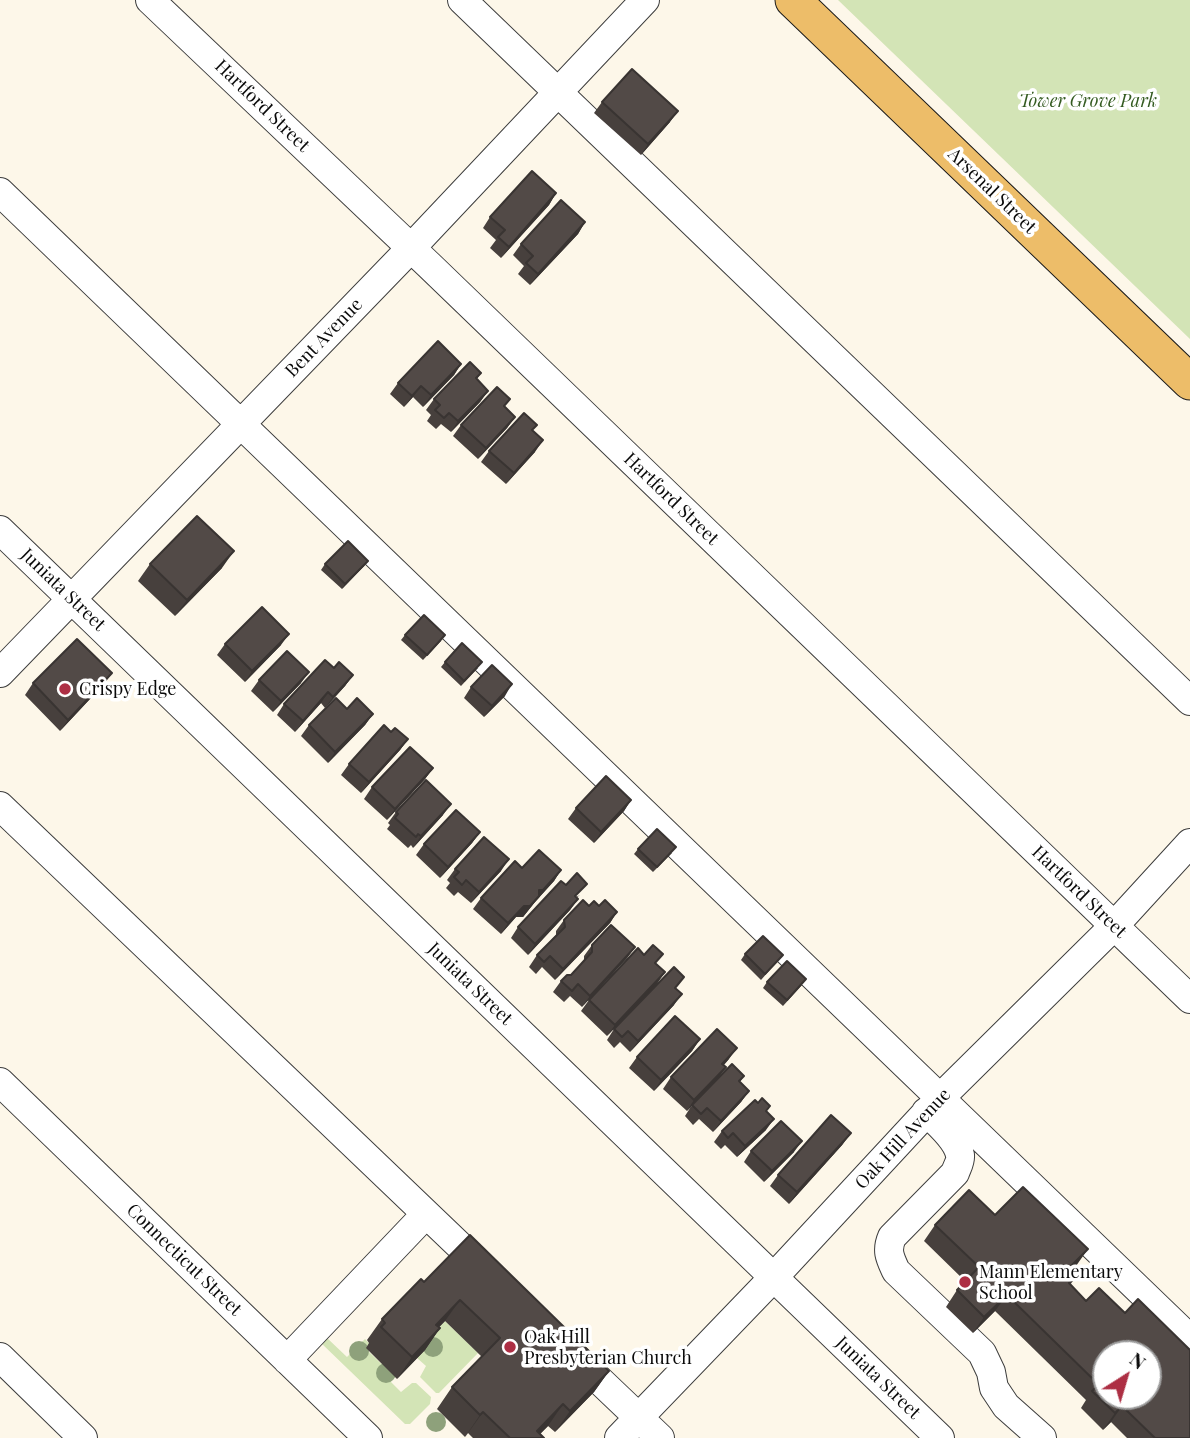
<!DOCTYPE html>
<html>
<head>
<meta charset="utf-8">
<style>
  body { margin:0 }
  #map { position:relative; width:1190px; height:1438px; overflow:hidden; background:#fdf7e9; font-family:"Playfair Display",serif }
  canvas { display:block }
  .north { position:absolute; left:1092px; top:1340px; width:70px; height:70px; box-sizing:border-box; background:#fff; border:2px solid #9d9d9d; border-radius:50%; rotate:37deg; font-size:19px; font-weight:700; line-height:28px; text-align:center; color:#0a0a0a }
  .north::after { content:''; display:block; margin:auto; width:24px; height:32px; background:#ad2f44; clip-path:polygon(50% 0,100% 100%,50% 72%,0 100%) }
</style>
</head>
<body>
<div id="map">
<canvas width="1190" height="1438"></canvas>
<div class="north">N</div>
</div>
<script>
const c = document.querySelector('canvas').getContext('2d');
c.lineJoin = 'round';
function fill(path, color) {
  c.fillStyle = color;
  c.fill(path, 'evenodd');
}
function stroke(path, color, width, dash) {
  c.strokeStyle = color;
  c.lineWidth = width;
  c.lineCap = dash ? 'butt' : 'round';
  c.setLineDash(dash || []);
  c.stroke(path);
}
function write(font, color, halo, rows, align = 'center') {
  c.font = font + ' "Playfair Display",serif';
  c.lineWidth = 7;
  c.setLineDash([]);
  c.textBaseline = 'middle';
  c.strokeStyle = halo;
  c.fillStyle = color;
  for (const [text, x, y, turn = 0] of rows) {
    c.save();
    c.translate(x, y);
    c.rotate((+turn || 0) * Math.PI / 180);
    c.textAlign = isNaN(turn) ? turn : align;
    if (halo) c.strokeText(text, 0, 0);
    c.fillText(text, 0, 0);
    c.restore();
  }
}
const green = new Path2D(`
  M838,0H1190V339Z
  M445,1321L478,1353L439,1393H436L420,1377L426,1366L417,1358L421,1346Z
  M326,1337L347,1357L365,1339L370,1344L366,1349L394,1376L391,1382L401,1392L412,1383H416L431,1397L430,1404L410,1424H405L320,1342Z`);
const minor = new Path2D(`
  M150,0L430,266L1190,999
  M462,0L1190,701
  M0,192L1190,1339
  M0,530L940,1438
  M0,673L411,248L645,0
  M0,806L486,1271
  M0,1082L368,1438
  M926,1112C938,1123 957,1139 960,1155C961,1161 957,1167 955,1173L892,1237C886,1251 890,1258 896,1271L982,1353L991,1372L994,1388L1006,1406L1042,1438
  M573,1355L660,1438
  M0,1357L83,1438
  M287,1360L426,1214
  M619,1438L773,1278L939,1099L1114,926L1190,843`);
const major = new Path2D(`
  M793,0L1190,382`);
const trees = [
  [433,1347],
  [359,1351],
  [386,1373],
  [436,1422]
];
const wall = new Path2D(`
  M602,102L670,122L641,155L594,113Z
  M556,193L549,205L501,258L490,248L496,240L483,228L490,217Z
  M585,222L578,234L530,285L518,274L524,266L513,255L521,244Z
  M461,364L454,375L423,407L413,397L404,407L390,394L398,383Z
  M481,373L477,379L488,391L480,402L451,432L441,424L436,429L427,421L431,415L426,410L434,399Z
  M505,407L515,417L507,428L478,459L453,436L461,425Z
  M532,431L535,452L506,484L481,462L489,451Z
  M150,564L222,568L175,616L138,581Z
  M325,564L364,566L342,589L321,570Z
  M405,635L441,641L423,660L401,640Z
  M225,644L281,645L245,682L217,655Z
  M445,662L478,668L461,686L441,667Z
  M334,668L353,675L345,686L325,708L321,703L295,732L277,715L284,704Z
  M259,680L301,683L273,712L251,691Z
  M33,683L104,684L60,731L25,695Z
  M471,687L505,696L484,717L464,698Z
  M347,709L373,714L365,725L328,763L301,736L309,725Z
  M391,732L408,739L400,750L361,793L341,775L349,764Z
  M433,768L425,779L387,820L364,799L372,787Z
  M631,800L624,811L594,843L568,819L576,808Z
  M396,812L443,815L413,848L411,845L408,848L387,829L390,825L388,823Z
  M480,832L472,843L440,878L416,855L424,844Z
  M638,849L672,853L653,872L634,854Z
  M522,868L561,870L554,881L535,902L523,917H516L501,934L473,909L481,898Z
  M455,869L501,871L471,903L458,892L454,896L446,888L450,883L447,880Z
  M580,895L576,898L578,899L570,910L528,955L511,938L518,927Z
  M589,906H599L617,912L610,923L555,980L542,967L536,974L529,967L537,955L556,935V931L564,920Z
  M592,945L635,947L627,958L582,1007L570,996L564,1002L553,992L561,981L571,975L584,960V956Z
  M745,954L783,955L761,980L741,960Z
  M644,955L656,964L657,984L607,1036L581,1011L589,1000Z
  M767,982L802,985L783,1006L763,988Z
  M676,989L674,1005L630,1052L620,1042L614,1048L607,1040L614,1029Z
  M700,1039L692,1051L654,1091L629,1068L637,1057Z
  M729,1059L724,1065L726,1067L718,1078L687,1111L663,1089L671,1077Z
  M744,1076L740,1082L749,1091L741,1102L713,1132L699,1119L693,1125L685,1116L692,1105Z
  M766,1111V1130L737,1157L725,1145L721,1149L714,1142L722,1131Z
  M843,1144L789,1204L770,1186L778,1175Z
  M751,1151L794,1152L764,1182L744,1162Z
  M995,1215L1076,1266L1072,1270L1077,1275L1070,1285L1190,1438H1127L1111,1422L1103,1430L1081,1408L1086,1400L995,1311L973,1333L946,1307L957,1290L966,1282L924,1241L935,1225Z
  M424,1282L609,1371L594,1392L555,1432L548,1426L540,1434L544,1438H473L468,1433L465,1437L437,1409L452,1387L482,1357L445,1321L439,1327L440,1328L425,1350L397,1379L366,1348L369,1343L367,1340L382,1319Z`);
const shadedWall = new Path2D(`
  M678,111L670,122L641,155L648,144Z
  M556,193L549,205L501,258L509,247Z
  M585,222L578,234L530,285L538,274Z
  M461,364L454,375L423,407L431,395Z
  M421,386L413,397L404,407L412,396Z
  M488,391L480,402L451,432L458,421Z
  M515,417L507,428L478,459L486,448Z
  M543,440L535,452L506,484L514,473Z
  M234,551L222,568L175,616L187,600Z
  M368,561L364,566L342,589L345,584Z
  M289,634L281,645L245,682L252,671Z
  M309,672L301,683L273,712L281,701Z
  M112,673L104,684L60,731L68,720Z
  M353,675L345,686L325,708L333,697Z
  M512,684L505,696L484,717L492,706Z
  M328,692L321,703L295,732L303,721Z
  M373,714L365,725L328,763L335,752Z
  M408,739L400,750L361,793L369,782Z
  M433,768L425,779L387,820L395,809Z
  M631,800L624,811L594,843L601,832Z
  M451,804L443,815L413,848L421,836Z
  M480,832L472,843L440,878L448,867Z
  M509,859L501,871L471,903L479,892Z
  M561,870L554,881L535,902L523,917H516L501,934L508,923L539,890Z
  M578,899L570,910L528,955L535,944Z
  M617,912L610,923L555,980L563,969Z
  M635,947L627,958L582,1007L590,996Z
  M665,972L657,984L607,1036L615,1025Z
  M682,994L674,1005L630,1052L638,1041Z
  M700,1039L692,1051L654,1091L661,1080Z
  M737,1048L729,1059L714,1075L722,1064Z
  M726,1067L718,1078L687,1111L694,1100Z
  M749,1091L741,1102L713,1132L721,1121Z
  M774,1119L766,1130L737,1157L745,1146Z
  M851,1133L843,1144L789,1204L797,1192Z
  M802,1141L794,1152L764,1182L772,1171Z
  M1088,1249L1076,1266L1058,1284L1070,1267Z
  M1007,1295L995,1311L973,1333L984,1317Z
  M460,1300L445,1321L421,1346L436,1325Z
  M440,1328L425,1350L397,1379L412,1357Z
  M609,1371L594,1392L555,1432L570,1411Z
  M563,1404L548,1426L536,1438L537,1431Z
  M1122,1406L1111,1422L1103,1430L1115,1413Z
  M483,1412L468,1433L465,1437L480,1415Z`);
const building = new Path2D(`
  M632,69L678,111L648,144L602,102Z
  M532,171L556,193L509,247L498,237L505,230L490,217Z
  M561,200L585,222L538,274L526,263L533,256L521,244Z
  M438,341L461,364L431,395L421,386L412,396L398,383Z
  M470,362L481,373L476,378L488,391L458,421L449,413L444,418L435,410L440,405L434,399Z
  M497,387L510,399L504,406L515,417L486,448L461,425Z
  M524,413L537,425L532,430L543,440L514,473L489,451Z
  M197,516L234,551L187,600L150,564Z
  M348,541L368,561L345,584L325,564Z
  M262,607L289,634L252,671L225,644Z
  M424,615L445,635L427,655L405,635Z
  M77,639L112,673L68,720L33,683Z
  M462,643L482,662L464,681L445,662Z
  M287,651L309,672L281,701L259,680Z
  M325,660L334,668L339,662L353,675L333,697L328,692L303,721L284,704Z
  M492,665L512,684L492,706L471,687Z
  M336,698L347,709L357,698L373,714L335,752L309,725Z
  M384,725L391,732L395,728L408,739L369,782L349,764Z
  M410,747L433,768L395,809L372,787Z
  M606,776L631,800L601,832L576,808Z
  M426,780L451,804L421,836L418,834L416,837L395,818L398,814L396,812Z
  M456,810L480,832L448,867L424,844Z
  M657,829L676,847L657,867L638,849Z
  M484,837L509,859L479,892L466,880L462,885L454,877L459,872L455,869Z
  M539,850L561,870L543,890H539V896L530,906H524L508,923L481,898L515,861L522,868Z
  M577,873L587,884L575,896L578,899L535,944L518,927L561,881L566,885Z
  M583,900L589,906L594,901L599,906L605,900L617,912L563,969L550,956L544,962L537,955L565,927L564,920Z
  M611,925L635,947L590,996L578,984L572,991L561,981L567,975H571L592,952V945Z
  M763,936L783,955L765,974L745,954Z
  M653,945L663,954L655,963L665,972L615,1025L589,1000L638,948L644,955Z
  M787,961L806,979L787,1000L767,982Z
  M674,967L684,977L675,988L682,994L638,1041L628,1031L622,1037L614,1029Z
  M675,1016L700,1039L661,1080L637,1057Z
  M717,1029L737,1048L722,1064L726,1067L694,1100L671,1077Z
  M732,1064L744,1076L739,1081L749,1091L721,1121L707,1108L701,1114L692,1105Z
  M762,1098L770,1106L766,1111L774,1119L745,1146L733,1133L728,1138L722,1131L755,1100L758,1103Z
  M831,1115L851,1133L797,1192L778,1175Z
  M781,1121L802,1141L772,1171L751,1151Z
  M1023,1187L1088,1249L1070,1267L1077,1275L1069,1283L1086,1301L1099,1288L1125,1313L1138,1299L1190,1350V1438H1155L1122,1406L1115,1413L1092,1391L1099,1385L1007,1295L984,1317L957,1290L979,1267L935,1225L969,1190L995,1215ZM1106,1354H1148V1396H1106Z
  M470,1235L609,1371L570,1411L563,1404L537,1431L544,1438H510L483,1412L480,1415L452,1387L500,1338L460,1300L436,1325L440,1328L412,1357L381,1327L385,1323L382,1319L421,1279L424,1282Z`);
const markers = [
  [65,689,7,"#ad2f44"],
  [965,1282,7,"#ad2f44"],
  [510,1347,7,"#ad2f44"]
];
const parkNames = [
  ["Tower Grove Park",1088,101]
];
const streetNames = [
  ["Hartford Street",262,106,44],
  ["Arsenal Street",992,191,44],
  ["Bent Avenue",324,338,-46],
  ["Hartford Street",671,499,44],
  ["Juniata Street",63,590,44],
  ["Hartford Street",1079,892,44],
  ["Juniata Street",470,984,44],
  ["Oak Hill Avenue",903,1139,-47],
  ["Connecticut Street",184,1260,44],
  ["Juniata Street",878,1378,44]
];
const poiNames = [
  ["Crispy Edge",79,689],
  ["Mann Elementary",979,1272],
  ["School",979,1293],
  ["Oak Hill",524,1337],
  ["Presbyterian Church",524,1358]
];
fill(green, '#d3e4b6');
stroke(minor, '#3d3d3d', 30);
stroke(major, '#1b1b1b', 37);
stroke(minor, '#fff', 28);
stroke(major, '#edbd69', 35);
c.fillStyle = '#8ea17b';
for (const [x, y] of trees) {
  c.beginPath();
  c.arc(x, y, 10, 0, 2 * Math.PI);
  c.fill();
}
fill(wall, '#47403d');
fill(shadedWall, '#393432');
fill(building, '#524a47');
stroke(building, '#393432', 2);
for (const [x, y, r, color] of markers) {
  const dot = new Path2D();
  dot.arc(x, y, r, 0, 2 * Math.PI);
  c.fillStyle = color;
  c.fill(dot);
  stroke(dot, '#fff', 2.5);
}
write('italic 18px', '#345b21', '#fff', parkNames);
write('18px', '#0a0a0a', '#fff', streetNames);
write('18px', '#0a0a0a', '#fff', poiNames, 'left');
</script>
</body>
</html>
